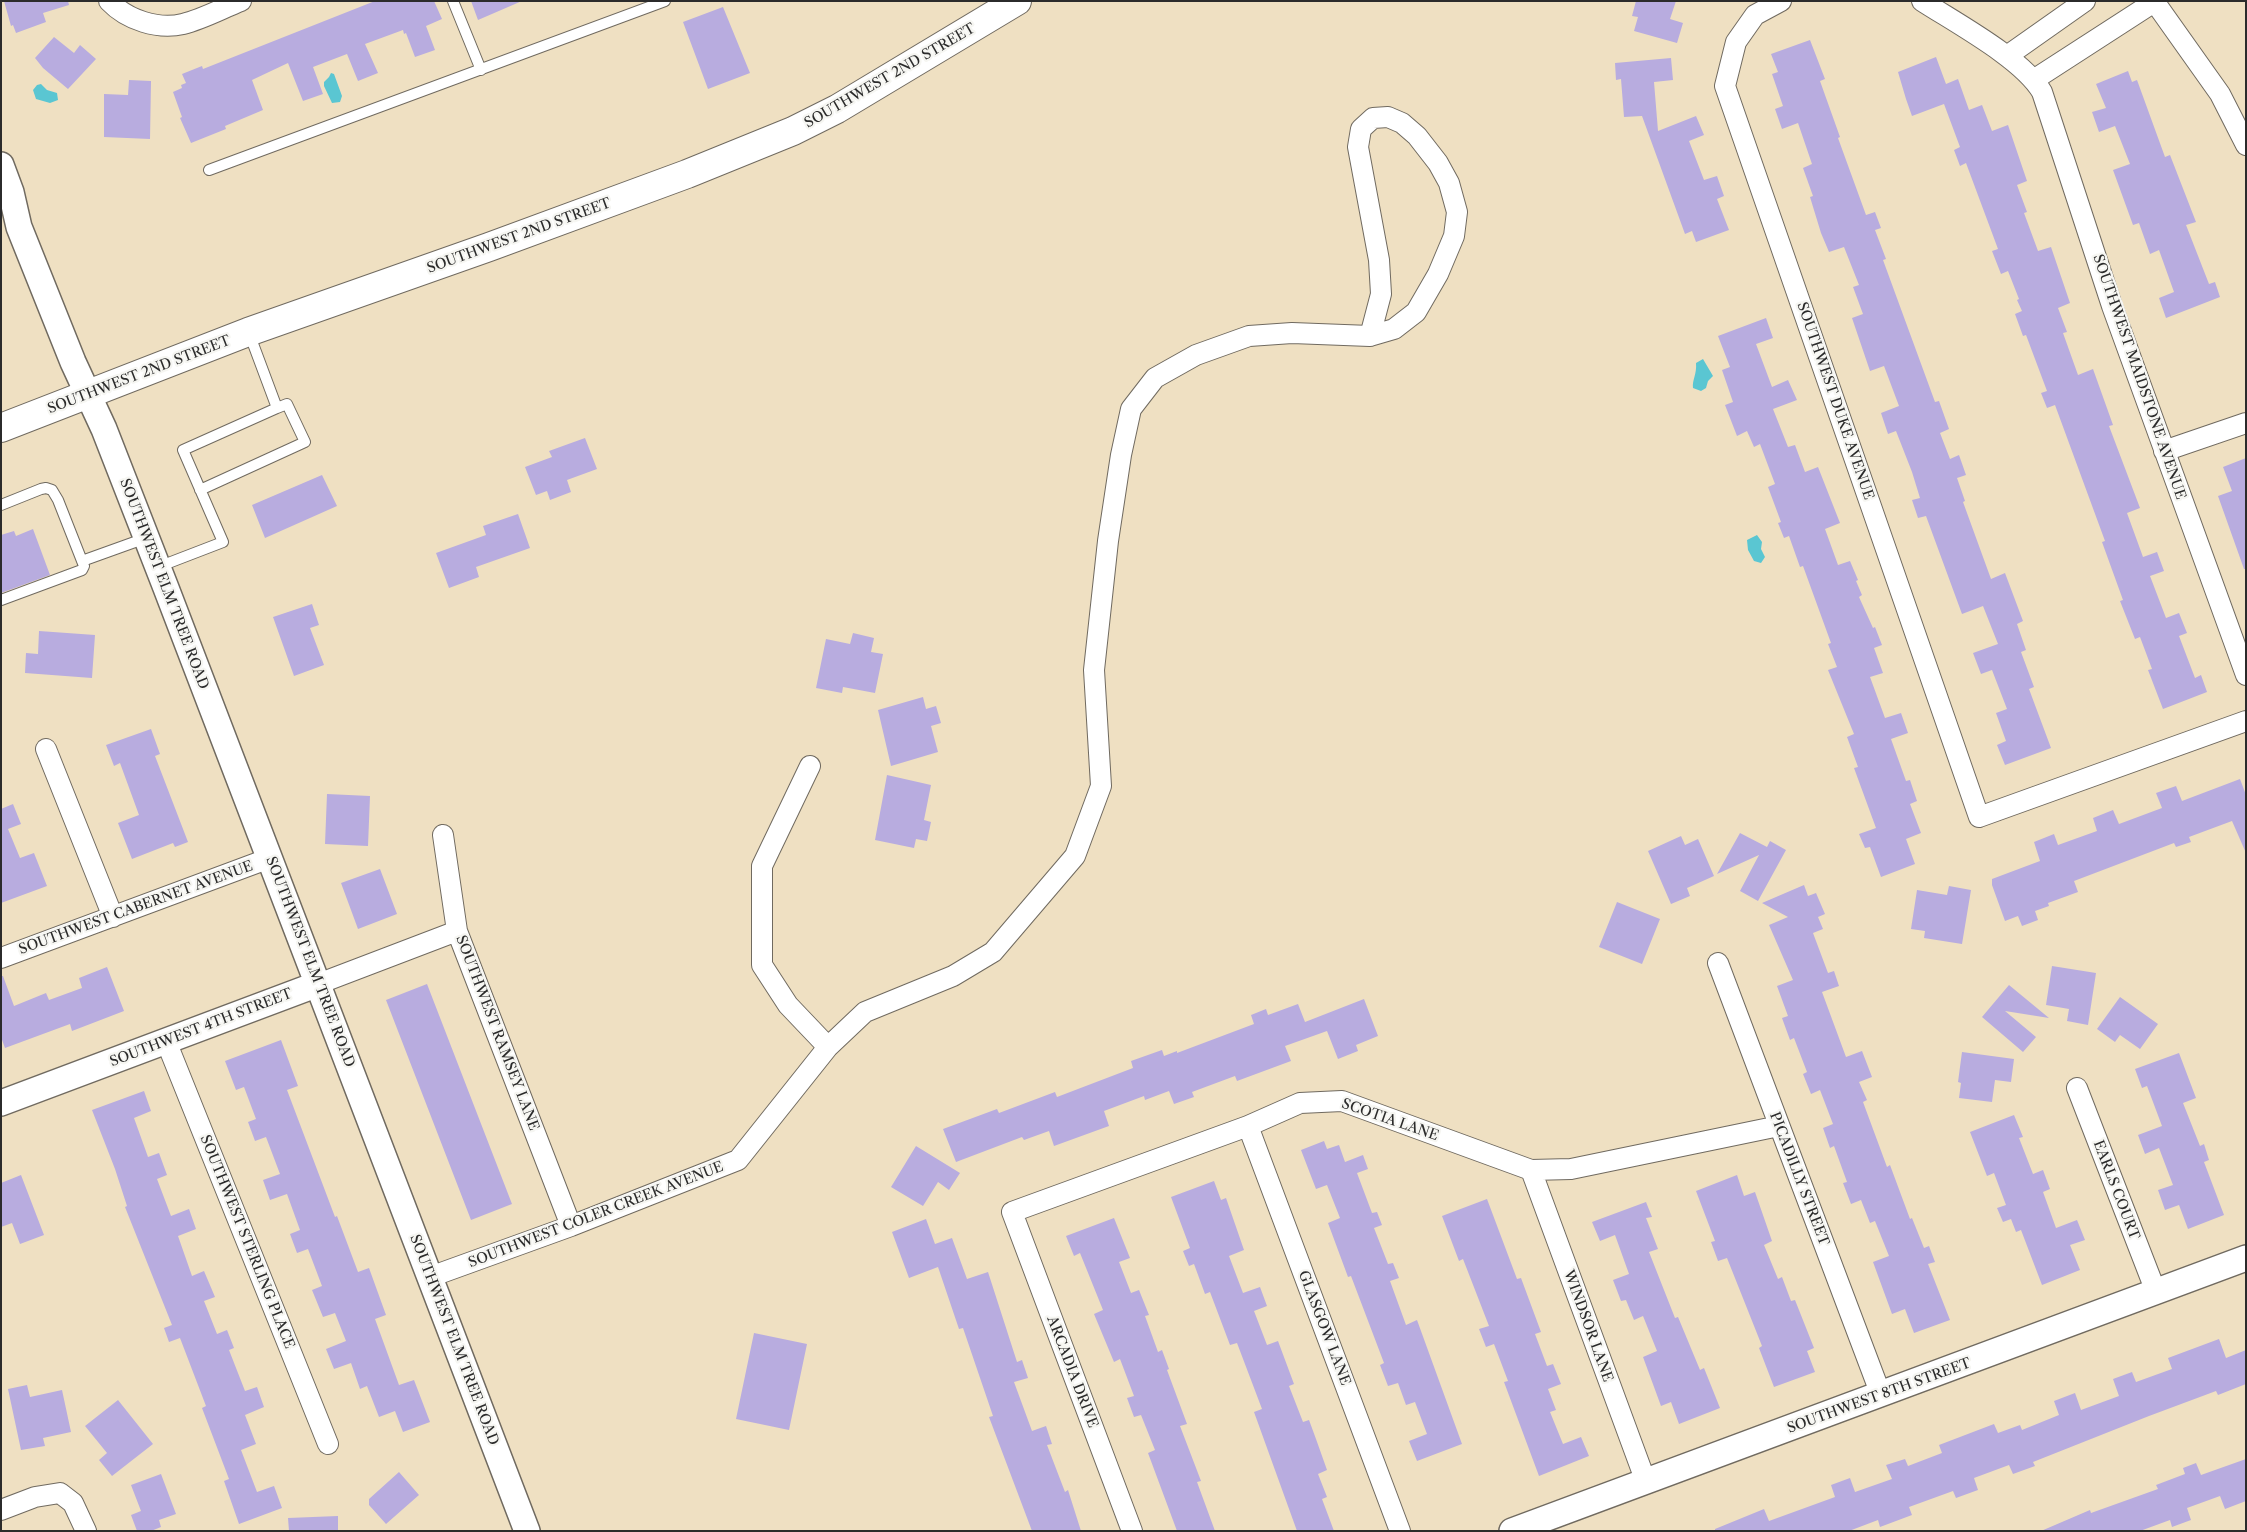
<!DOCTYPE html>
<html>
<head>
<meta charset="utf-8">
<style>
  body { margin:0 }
  #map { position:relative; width:2247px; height:1532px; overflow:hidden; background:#efe0c2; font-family:"Libre Caslon Text",serif }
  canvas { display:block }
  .frame { position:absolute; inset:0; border:2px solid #2b2b2b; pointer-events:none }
</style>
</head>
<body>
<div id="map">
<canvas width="2247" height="1532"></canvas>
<div class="frame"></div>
</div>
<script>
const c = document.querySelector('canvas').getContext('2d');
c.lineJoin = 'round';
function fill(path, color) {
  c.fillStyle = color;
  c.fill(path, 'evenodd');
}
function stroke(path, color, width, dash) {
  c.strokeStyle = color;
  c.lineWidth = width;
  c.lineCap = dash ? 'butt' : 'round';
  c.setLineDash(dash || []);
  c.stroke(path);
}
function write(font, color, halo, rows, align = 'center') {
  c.font = font + ' "Libre Caslon Text",serif';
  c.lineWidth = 4.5;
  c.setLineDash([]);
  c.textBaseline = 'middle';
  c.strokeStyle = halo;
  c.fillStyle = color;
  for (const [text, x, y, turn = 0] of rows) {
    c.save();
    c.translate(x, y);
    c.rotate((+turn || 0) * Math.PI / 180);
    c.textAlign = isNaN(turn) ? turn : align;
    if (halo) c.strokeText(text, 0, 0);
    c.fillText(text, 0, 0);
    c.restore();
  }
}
const water = new Path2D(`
  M331,73L334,74L342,96L340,102L332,103L324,86V82L329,77Z
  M41,84L47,90L57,93L58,100L50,103L36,99L33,90L37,85Z
  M1703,359L1713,376L1708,381L1706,388L1701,391L1693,388C1692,380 1697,374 1696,363Z
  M1757,535L1762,542L1761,549L1765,557L1761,563L1754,561L1748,550L1747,540Z`);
const building = new Path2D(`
  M4,1H68L69,5L43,13L46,22L16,33L13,25L11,26Z
  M375,1H434L442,19L426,26L435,50L415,57L406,33L404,34L403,30L365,44L378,73L358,81L347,54L313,67L323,94L303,101L288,63L252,80L263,110L225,126L226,129L191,143L180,118L182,117L173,92L182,88L181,85L186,83L182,74L202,66L203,69Z
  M471,1H522L478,20Z
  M1636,1H1676L1670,19L1683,23L1677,43L1634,31L1638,17L1632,16Z
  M723,7L750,73L708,89L683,22Z
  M54,37L74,53L80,45L96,59L68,89L43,68L35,58Z
  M1810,40L1825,79L1820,81L1840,137L1838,138L1866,215L1875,212L1881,228L1875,230L1886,259L1883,260L1935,402L1939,401L1949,429L1940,433L1950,459L1959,455L1966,475L1957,478L1965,501L1963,502L1991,579L2005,573L2023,621L2017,624L2026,650L2021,652L2034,687L2029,689L2051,748L2005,765L1997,745L2006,741L1996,713L2007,709L1992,670L1981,674L1973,653L1998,644L1983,606L1962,614L1926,516L1918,518L1912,500L1920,498L1912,472L1896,431L1888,434L1881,413L1899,406L1884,366L1870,371L1852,318L1863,314L1853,287L1859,285L1844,247L1829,252L1821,233L1810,197L1813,196L1803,168L1812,164L1798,123L1782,129L1775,109L1783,106L1772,74L1778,72L1771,54Z
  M1936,57L1946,84L1958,79L1969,110L1982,105L1992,131L2008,125L2027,181L2017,185L2027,212L2024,213L2038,251L2051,247L2070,303L2058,308L2067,332L2063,333L2078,375L2093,369L2113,425L2109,426L2140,508L2127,513L2143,557L2157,552L2164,571L2150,576L2166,618L2179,613L2187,633L2179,636L2195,678L2201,675L2207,692L2163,709L2148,670L2152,669L2140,637L2135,639L2120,601L2123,600L2102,542L2105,541L2055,405L2047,408L2041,393L2047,391L2026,335L2023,336L2015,314L2022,311L2017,300L2019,299L2008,271L2001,274L1992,251L1998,249L1966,163L1960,166L1954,150L1960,147L1944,104L1912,116L1906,99L1898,72Z
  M1671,58L1673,80L1654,82L1658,131L1696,116L1704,135L1689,141L1704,180L1717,176L1724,196L1717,199L1729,230L1696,242L1692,231L1685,234L1642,116L1624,117L1621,79L1616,80L1615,63Z
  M2128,71L2132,82L2137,80L2165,157L2170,155L2196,222L2186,225L2209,284L2215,282L2220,297L2166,318L2159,298L2174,292L2159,250L2150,254L2139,223L2133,225L2113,170L2130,164L2115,126L2099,132L2092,112L2106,108L2096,84Z
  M129,80L151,81L150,139L104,137V94L128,95Z
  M1766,318L1773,338L1756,344L1772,387L1788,380L1797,400L1773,409L1788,447L1795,445L1805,472L1818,467L1840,523L1825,529L1838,565L1850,561L1858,580L1856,581L1862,595L1859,597L1873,628L1875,627L1882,645L1874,648L1883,673L1870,677L1885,718L1901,713L1908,733L1891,739L1906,781L1910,780L1917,801L1910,804L1921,833L1906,839L1915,864L1881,877L1870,847L1865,848L1859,834L1876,828L1854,768L1858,767L1847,737L1854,734L1828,670L1837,667L1828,644L1831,643L1803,566L1800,567L1789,536L1784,538L1778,523L1781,522L1768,487L1775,484L1760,444L1754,447L1747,431L1737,436L1725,405L1733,402L1722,370L1730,367L1718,336Z
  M585,438L597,469L567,480L571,492L550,500L547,491L536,495L525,467L552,457L549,451Z
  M2246,458V569H2244L2218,496L2232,491L2223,467Z
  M322,475L337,506L265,538L252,505Z
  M518,514L530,548L476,567L479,577L449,588L436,553L486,535L483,526Z
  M33,529L50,575L1,593V535L14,531L16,536Z
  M312,604L319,625L310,628L324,665L294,676L273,617Z
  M39,631L95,635L92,678L25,673L26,653L38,654Z
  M853,633L874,638L871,652L883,654L875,693L843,687L842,693L816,688L826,639L850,644Z
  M923,697L926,709L936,706L941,723L931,726L938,752L891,766L878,710Z
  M151,729L160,754L155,756L188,842L175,847L173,843L132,859L118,823L139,815L120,763L114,766L106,745Z
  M887,775L931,785L924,820L931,822L927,841L916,839L914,848L875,840Z
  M2240,779L2246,795V853L2232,821L2189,837L2191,842L2176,847L2174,843L2074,881L2078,892L2048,903L2049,906L2035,911L2038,920L2022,926L2018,916L2005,921L1992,885V879L2040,861L2034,842L2054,834L2058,845L2097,831L2093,818L2113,810L2119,824L2162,808L2156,793L2176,786L2182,801Z
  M327,794L370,796L368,846L325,844Z
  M13,804L21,824L8,829L20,858L34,853L47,886L1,903V809Z
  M1740,833L1767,847L1770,841L1786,850L1758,901L1740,891L1759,855L1717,874Z
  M1681,836L1685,845L1698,839L1714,876L1687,888L1690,896L1671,904L1648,851Z
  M380,869L397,914L358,929L341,883Z
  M1804,885L1808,896L1816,893L1825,914L1818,917L1823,929L1813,933L1828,973L1834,971L1839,986L1822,992L1846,1057L1862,1051L1872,1077L1859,1082L1867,1100L1863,1102L1887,1167L1890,1165L1910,1219L1912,1218L1924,1248L1929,1246L1935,1262L1928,1264L1950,1320L1914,1333L1905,1309L1892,1314L1873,1262L1889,1256L1875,1221L1870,1223L1861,1200L1851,1204L1843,1183L1847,1182L1834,1146L1830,1148L1823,1128L1833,1124L1820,1090L1811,1094L1803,1074L1807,1072L1794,1038L1790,1040L1782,1018L1788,1016L1777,986L1793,980L1769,925L1788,917L1762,903Z
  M1949,886L1971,890L1962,944L1924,938L1925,931L1911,929L1917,890L1947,895Z
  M1617,902L1660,919L1642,964L1599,947Z
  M2052,966L2096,973L2088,1025L2067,1021L2069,1009L2046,1005Z
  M107,967L124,1011L72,1031L70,1024L5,1048L1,1037V976H3L14,1006L46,993L49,1000L82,988L79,978Z
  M427,984L512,1204L471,1220L386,1000Z
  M2009,985L2049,1018L2005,1011L2036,1037L2023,1052L1982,1017Z
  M2120,997L2158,1024L2140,1049L2120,1035L2115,1042L2097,1029Z
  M1364,999L1378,1036L1356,1045L1358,1051L1338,1059L1327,1031L1285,1046L1291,1061L1237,1081L1235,1076L1192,1092L1194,1097L1174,1104L1169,1091L1145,1100L1144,1096L1104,1111L1109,1126L1054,1146L1049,1131L1024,1140L1022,1137L956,1162L943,1129L997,1109L999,1113L1055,1092L1057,1097L1133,1068L1131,1061L1162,1050L1164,1056L1177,1051V1053L1254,1024L1251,1015L1266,1009L1268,1015L1298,1004L1305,1022Z
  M281,1040L298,1086L287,1090L335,1217L337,1216L358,1272L369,1268L386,1315L375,1319L399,1385L414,1380L430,1422L403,1432L395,1411L379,1417L367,1386L360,1389L351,1363L334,1369L326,1349L346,1341L335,1313L323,1317L312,1290L322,1286L308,1249L297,1253L290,1234L300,1230L287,1194L270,1200L263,1180L280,1174L266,1137L255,1141L248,1122L256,1119L244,1087L236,1090L225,1061Z
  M1962,1052L2014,1059L2011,1082L1995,1080L1992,1102L1959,1098L1961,1083L1958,1082Z
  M2179,1053L2196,1098L2183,1103L2200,1146L2204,1144L2209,1160L2204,1162L2224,1215L2188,1229L2179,1205L2165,1210L2158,1190L2173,1185L2159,1148L2145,1154L2138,1135L2162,1126L2147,1086L2142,1088L2135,1069Z
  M144,1091L151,1111L134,1118L148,1157L159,1153L167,1175L157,1179L171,1216L189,1209L196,1229L178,1236L192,1276L204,1271L215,1297L204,1301L217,1334L227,1330L234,1348L229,1350L245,1391L257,1387L264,1407L245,1415L256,1444L241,1450L257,1492L274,1486L282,1508L239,1524L224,1481L229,1479L202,1408L206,1406L180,1338L169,1342L164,1328L172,1325L125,1207L127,1206L115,1169L92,1110Z
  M2014,1115L2023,1137L2019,1138L2033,1174L2043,1170L2050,1189L2043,1192L2056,1228L2077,1220L2085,1240L2070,1245L2080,1270L2042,1285L2021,1230L2016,1232L2011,1219L2003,1222L1997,1208L2006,1205L1994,1173L1987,1176L1970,1132Z
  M1324,1141L1327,1149L1339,1145L1345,1162L1363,1155L1368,1169L1357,1173L1372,1213L1377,1212L1382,1225L1374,1228L1388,1264L1393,1263L1399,1278L1390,1281L1406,1325L1417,1320L1462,1444L1417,1461L1409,1441L1427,1434L1415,1402L1406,1405L1398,1383L1388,1386L1380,1365L1384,1363L1351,1276L1348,1277L1328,1223L1340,1218L1327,1185L1316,1189L1301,1150Z
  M916,1146L960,1173L949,1190L938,1182L923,1206L891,1187Z
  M21,1175L44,1235L20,1244L12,1223L1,1227V1183Z
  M1737,1175L1744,1196L1755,1192L1772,1241L1764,1245L1778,1279L1782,1277L1791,1301L1795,1300L1814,1348L1807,1351L1815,1372L1774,1387L1759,1348L1762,1346L1727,1258L1718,1261L1711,1242L1715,1241L1696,1191Z
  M1214,1181L1221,1200L1226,1198L1244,1250L1229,1256L1243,1293L1260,1287L1267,1306L1254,1311L1267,1345L1278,1341L1294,1384L1289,1386L1303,1422L1309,1420L1316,1439L1327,1470L1318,1474L1327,1497L1322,1499L1334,1531H1297L1254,1412L1262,1409L1237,1343L1230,1345L1210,1292L1205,1294L1194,1264L1189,1266L1183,1251L1190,1248L1171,1197Z
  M1487,1199L1517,1279L1521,1278L1541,1332L1535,1334L1547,1366L1553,1364L1561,1384L1548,1389L1556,1410L1550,1412L1563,1444L1581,1437L1589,1456L1539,1476L1504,1382L1508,1381L1494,1344L1486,1347L1479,1329L1489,1326L1463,1259L1459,1261L1442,1216Z
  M1646,1202L1652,1217L1646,1218L1658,1249L1649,1252L1675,1318L1678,1317L1700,1370L1704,1368L1720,1408L1679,1424L1671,1402L1661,1406L1643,1357L1657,1351L1643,1316L1634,1320L1626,1300L1621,1301L1613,1280L1629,1274L1615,1235L1600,1241L1592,1222Z
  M1114,1218L1130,1258L1119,1262L1131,1293L1139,1290L1149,1315L1145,1316L1158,1352L1162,1350L1169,1369L1167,1370L1187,1424L1180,1426L1201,1481L1197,1482L1215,1531H1177L1148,1453L1155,1450L1141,1415L1134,1417L1127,1398L1134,1396L1120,1359L1114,1362L1094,1314L1103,1310L1080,1253L1074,1256L1066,1236Z
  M926,1219L935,1244L952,1238L967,1279L988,1272L1017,1362L1022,1360L1028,1378L1014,1382L1032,1431L1046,1426L1052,1444L1047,1445L1065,1492L1068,1490L1081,1531H1032L989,1417L993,1416L963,1328L959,1329L938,1267L909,1278L892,1232Z
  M754,1333L807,1344L789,1430L736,1419Z
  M2219,1339L2226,1358L2246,1350V1384L2218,1395L2216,1391L2149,1416L2033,1462L2035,1466L2013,1474L2009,1465L1974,1478L1978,1490L1956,1498L1953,1491L1909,1507L1912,1515L1880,1527L1878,1520L1849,1531H1715V1529L1764,1509L1769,1521L1835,1497L1831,1485L1850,1478L1855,1492L1892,1479L1886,1465L1905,1459L1908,1466L1942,1453L1939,1445L1994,1424L1998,1433L2020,1425L2022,1430L2059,1415L2054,1401L2075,1393L2081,1410L2119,1396L2113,1379L2132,1372L2136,1382L2172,1369L2168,1358Z
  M27,1385L30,1397L62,1390L71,1432L43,1438L45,1446L21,1450L8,1389Z
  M118,1400L153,1444L112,1476L99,1460L107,1453L85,1426Z
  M2246,1459V1501L2225,1509L2220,1496L2187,1508L2191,1520L2172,1527L2170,1520L2140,1531H2041L2090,1510L2091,1513L2158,1489L2156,1485L2185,1474L2183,1468L2196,1463L2201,1475Z
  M399,1472L419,1495L386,1524L369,1505V1499Z
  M161,1474L176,1514L159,1520L161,1527L151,1531H137L131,1515L141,1511L131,1485Z
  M338,1516V1531H289L288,1518Z`);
const service = new Path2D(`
  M453,1L481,70
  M209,170L665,1
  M200,490L305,442L287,404L277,408
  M1,505L41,489L46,488L52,490L58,500L84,566L82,570L1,600
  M82,561L146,538
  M158,567L223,542L183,450L277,408L249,333`);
const minor = new Path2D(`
  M109,1C127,20 158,30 183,24C203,19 223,8 241,1
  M1781,1L1755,15L1736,42L1725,86L1979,817L2246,721
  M1922,1C1956,23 2023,59 2042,92L2112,306L2246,675
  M2154,1L2220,94L2246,145
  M2007,56L2085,1
  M2035,79L2154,2
  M2164,451L2246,423
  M46,749L113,917
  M810,766L762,866V965L788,1005L828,1047
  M443,835L457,931L571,1226
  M1,958L270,858
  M1718,963L1881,1395
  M318,984L457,931
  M166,1041L328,1444
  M2077,1088L2156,1292
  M1248,1126L1400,1531
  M1531,1170L1646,1482
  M430,1277L571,1226L738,1160L828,1047L865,1012L953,976L993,952L1075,856L1101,786L1094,670L1108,541L1121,455L1131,409L1155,378L1196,355L1249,336L1292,333L1370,336L1394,329L1416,312L1438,274L1454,236L1457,212L1449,183L1438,163L1417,136L1402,123L1388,117L1373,118L1361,129L1358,147L1379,260L1381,294L1370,336
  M1,1510L35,1497L60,1493L73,1503L86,1531
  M1132,1531L1012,1212L1248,1126L1300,1103L1342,1101L1531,1170L1571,1169L1779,1126`);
const tertiary = new Path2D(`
  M1,165L11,192L19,227L73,362L104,429L166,588L527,1531
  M1,1103L318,984
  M1512,1531L2246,1258`);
const secondary = new Path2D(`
  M1,428L248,332L489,247L687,174L793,131L837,109L1017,1`);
const streetNames = [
  ["SOUTHWEST 2ND STREET",890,76,-30],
  ["SOUTHWEST 2ND STREET",519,236,-20],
  ["SOUTHWEST 2ND STREET",139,375,-21],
  ["SOUTHWEST MAIDSTONE AVENUE",2139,377,71],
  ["SOUTHWEST DUKE AVENUE",1835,401,71],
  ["SOUTHWEST ELM TREE ROAD",164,584,69],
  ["SOUTHWEST CABERNET AVENUE",136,908,-20],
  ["SOUTHWEST ELM TREE ROAD",310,962,69],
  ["SOUTHWEST 4TH STREET",201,1028,-21],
  ["SOUTHWEST RAMSEY LANE",497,1033,69],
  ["SCOTIA LANE",1390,1120,19],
  ["PICADILLY STREET",1799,1179,69],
  ["EARLS COURT",2116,1190,69],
  ["SOUTHWEST COLER CREEK AVENUE",596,1215,-21],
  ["SOUTHWEST STERLING PLACE",247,1242,68],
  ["WINDSOR LANE",1588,1326,70],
  ["GLASGOW LANE",1324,1328,69],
  ["SOUTHWEST ELM TREE ROAD",454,1340,69],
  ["ARCADIA DRIVE",1072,1372,69],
  ["SOUTHWEST 8TH STREET",1879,1396,-20]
];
fill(water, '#5ac6d2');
fill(building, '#b8acdf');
stroke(service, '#706a60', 12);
stroke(minor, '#706a60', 22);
stroke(tertiary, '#706a60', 28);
stroke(secondary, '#706a60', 30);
stroke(service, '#fff', 10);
stroke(minor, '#fff', 20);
stroke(tertiary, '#fff', 25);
stroke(secondary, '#fff', 28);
write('14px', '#2b2b2b', '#f6f6f2', streetNames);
</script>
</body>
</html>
